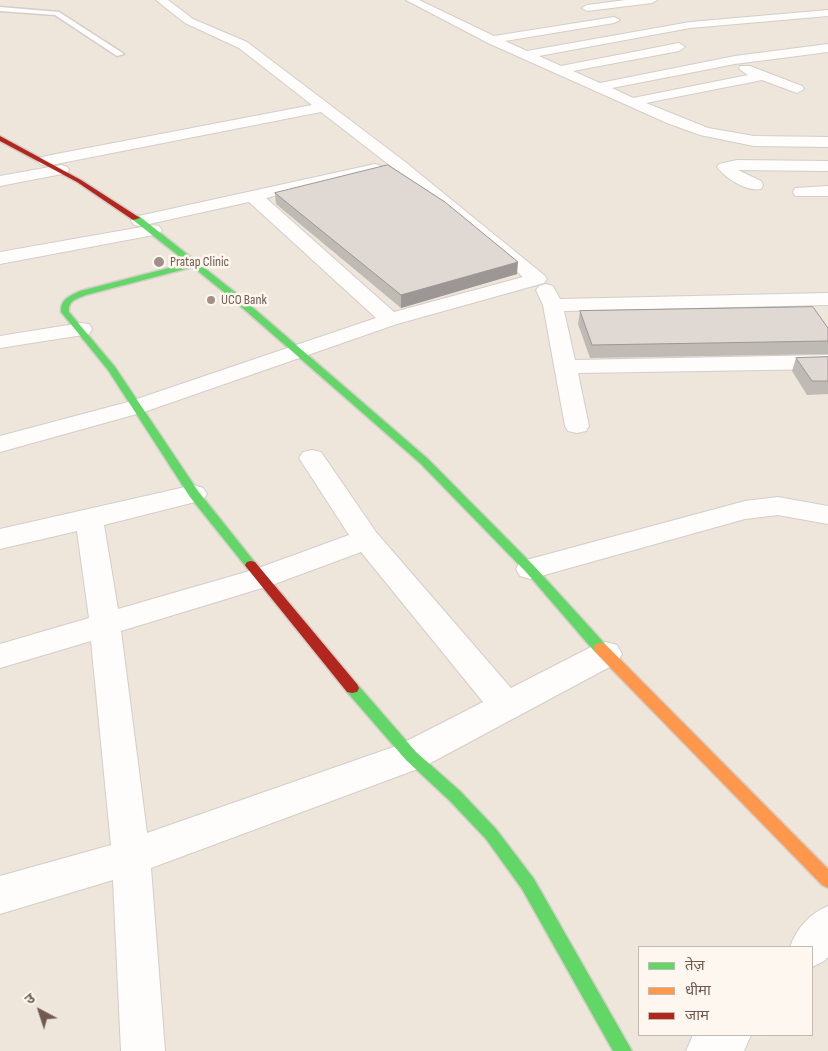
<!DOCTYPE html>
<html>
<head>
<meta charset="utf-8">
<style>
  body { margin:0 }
  #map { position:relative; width:828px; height:1051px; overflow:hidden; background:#f6f2ed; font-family:"Sofia Sans Condensed","Noto Sans Devanagari",sans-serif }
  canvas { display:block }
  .legend { position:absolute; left:638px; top:946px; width:175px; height:90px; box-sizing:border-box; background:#fdf7ef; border:1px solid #c5b9af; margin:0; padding:6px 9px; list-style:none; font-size:15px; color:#715b50 }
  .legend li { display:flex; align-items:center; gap:10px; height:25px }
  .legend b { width:25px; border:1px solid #c5b9af }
  .north { position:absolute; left:15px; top:986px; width:50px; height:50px; -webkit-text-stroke:4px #fdf7ef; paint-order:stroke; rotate:320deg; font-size:14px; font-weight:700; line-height:20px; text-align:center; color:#715b50 }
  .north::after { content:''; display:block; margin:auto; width:18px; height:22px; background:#715b50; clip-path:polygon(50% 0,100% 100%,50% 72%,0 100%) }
</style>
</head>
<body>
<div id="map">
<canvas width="828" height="1051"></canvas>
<ul class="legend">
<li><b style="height:6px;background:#63d668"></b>तेज़</li>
<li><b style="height:6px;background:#ff974d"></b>धीमा</li>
<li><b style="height:6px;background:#b3261e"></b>जाम</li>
</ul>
<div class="north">उ</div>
</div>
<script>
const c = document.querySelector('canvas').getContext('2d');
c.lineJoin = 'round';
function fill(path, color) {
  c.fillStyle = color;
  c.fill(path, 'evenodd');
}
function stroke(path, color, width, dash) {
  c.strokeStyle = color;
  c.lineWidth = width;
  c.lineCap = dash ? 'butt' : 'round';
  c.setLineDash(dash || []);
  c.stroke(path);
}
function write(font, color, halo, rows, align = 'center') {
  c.font = font + ' "Sofia Sans Condensed",sans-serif';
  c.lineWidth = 5;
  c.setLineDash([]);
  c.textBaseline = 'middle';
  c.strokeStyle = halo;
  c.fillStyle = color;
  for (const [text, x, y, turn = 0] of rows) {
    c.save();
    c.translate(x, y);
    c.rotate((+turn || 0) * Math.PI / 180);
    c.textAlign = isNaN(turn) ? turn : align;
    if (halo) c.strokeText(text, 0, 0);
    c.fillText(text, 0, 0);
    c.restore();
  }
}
const residential = new Path2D(`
  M0,0H828V1051H0ZM639,947H812V1035H639Z`);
const lane = new Path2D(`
  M0,7L59,12L124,54L117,56L55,15L0,11Z`);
const street = new Path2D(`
  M156,0H168L193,19L247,42L404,161L544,275L547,279L544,283L397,324L144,412L0,452V436L128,402L376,318L249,202L140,226L134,225L131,221L134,217L375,164L381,166L383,169L381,172L266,198L394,312L523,277L392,167L321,112L46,166L40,164L38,161L40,158L46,156L312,105L239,48L185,23Z
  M406,0H419L494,36L614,17L620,20L614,23L505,41L527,51L690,22L828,10V16L690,28L539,56L561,66L679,43L685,47L679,51L573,71L600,83L735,56L828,44V52L735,64L612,88L633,98L748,75L739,69L740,66H750L802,86L804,89L797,93L762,80L646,103L708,128L754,136L828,137V147L754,146L700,135L667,123L488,43Z
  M626,0H657L652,3L587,11L582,8L587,5Z
  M737,160L828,161V171L738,170L761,181L763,185L761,189C747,192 725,178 717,167L719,164Z
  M61,165L67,167L69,170L67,173L0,186V176Z
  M828,186V196H795L793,192L795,188Z
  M153,225L159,226L162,230L159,234L0,264V252Z
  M546,284L553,286L560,299L828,293V305L564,311L575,360L828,355V369L578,373L589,426L586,431L577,433L568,431L565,426L543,305L536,290L539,286Z
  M81,323L89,324L92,329L89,334L0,348V336Z
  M312,450L321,452L376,532L511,688L595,645L606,642L617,645L622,654L617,663L423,767L151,868L165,1051H121L113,880L0,914V876L111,845L91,641L0,668V644L89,618L77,531L0,549V529L194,485L203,488L207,494L203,500L104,525L118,609L253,570L349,535L299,458L303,452ZM361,552L483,702L399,745L147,833L121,631L272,585Z
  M778,497L828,506V524L778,515L745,519L530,579L520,576L516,569L520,562L530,559L745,501Z
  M828,906V957L824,961L812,967V947H790C797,928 809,914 828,906Z
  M693,1035H751L744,1051H686Z`);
const fast = new Path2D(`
  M133,216H139L236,293L428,459L534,566L605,644L606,648L605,652L600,653L595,652L526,572L420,463L230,297L193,267L86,295C77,299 68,300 69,312L115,367L198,491L257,565L255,568H247L190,497L108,370L61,312C60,299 70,296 80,291L188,263L133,220Z
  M352,683L357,684L416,752L460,791L496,829L534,879L632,1051H613L522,889L486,839L450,801L406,760L347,692L345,688L347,684Z`);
const slow = new Path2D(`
  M600,643L605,644L828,869V888L822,885L595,652L594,648L595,644Z`);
const jam = new Path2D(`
  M0,136L81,180L140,218L133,220L77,182L0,141Z
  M251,561L255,562L357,684L359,688L357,692L352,693L347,692L247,568L245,565L247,562Z`);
const wall = new Path2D(`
  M275,193L517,274L401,308L276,204Z
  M580,311L828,328V354L590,358L578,324Z
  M828,357V394L807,395L792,371L796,358Z`);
const shadedWall = new Path2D(`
  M518,262L517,274L401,308V295Z`);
const building = new Path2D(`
  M388,165L445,202L518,262L401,295L275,193Z
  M813,307L828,328V341L592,345L580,311Z
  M828,357V381H812L796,358Z`);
const markers = [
  [159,262,6,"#a09087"],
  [211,300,5,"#a09087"]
];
const farPoinames = [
  ["Pratap Clinic",170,262],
  ["UCO Bank",221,300]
];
fill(residential, '#eee5db');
stroke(lane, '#d3cec8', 3);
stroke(street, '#d3cec8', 2);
stroke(fast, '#d4cec8', 3);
stroke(slow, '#d4cec8', 3);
stroke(jam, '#d4cec8', 3);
fill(lane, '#fefdfc');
fill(street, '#fefdfc');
fill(fast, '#63d668');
fill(slow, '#ff974d');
fill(jam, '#b3261e');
fill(wall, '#c0bab5');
fill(shadedWall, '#9c9794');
fill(building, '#dfd8d3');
stroke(building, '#9c9794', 1);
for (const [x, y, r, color] of markers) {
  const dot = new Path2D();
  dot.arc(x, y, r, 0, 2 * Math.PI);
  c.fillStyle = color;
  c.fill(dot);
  stroke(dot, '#fdf7ef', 2);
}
write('14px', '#715b50', '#fdf7ef', farPoinames, 'left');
</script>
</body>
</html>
